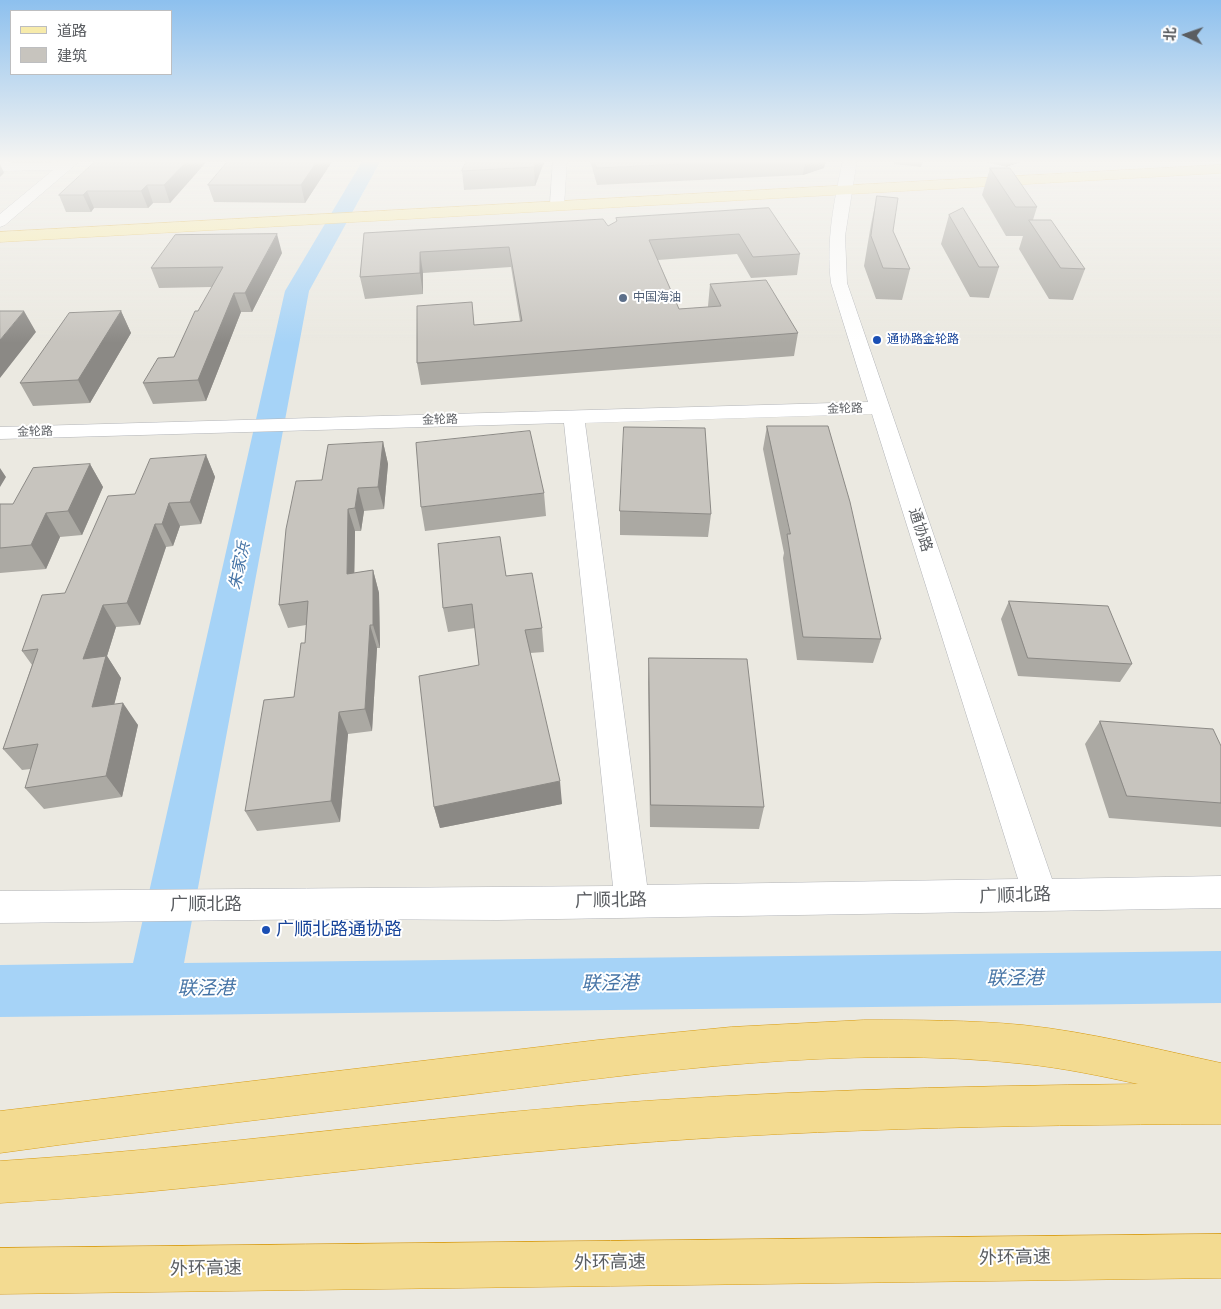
<!DOCTYPE html>
<html>
<head>
<meta charset="utf-8">
<style>
  body { margin:0 }
  #map { position:relative; width:1221px; height:1309px; overflow:hidden; background:#ebe9e1; font-family:"Fira Sans Condensed","Noto Sans SC",sans-serif }
  canvas { display:block }
  .legend { position:absolute; left:10px; top:10px; width:162px; height:65px; box-sizing:border-box; background:#fff; border:1px solid #bdbec0; margin:0; padding:6px 9px; list-style:none; font-size:15px; color:#5a5d61 }
  .legend li { display:flex; align-items:center; gap:10px; height:25px }
  .legend b { width:25px; border:1px solid #bdbec0 }
  .north { position:absolute; left:1161px; top:10px; width:50px; height:50px; -webkit-text-stroke:4px #fff; paint-order:stroke; rotate:273deg; font-size:14px; font-weight:700; line-height:20px; text-align:center; color:#5a5d61 }
  .north::after { content:''; display:block; margin:auto; width:18px; height:22px; background:#5a5d61; clip-path:polygon(50% 0,100% 100%,50% 72%,0 100%) }
</style>
</head>
<body>
<div id="map">
<canvas width="1221" height="1309"></canvas>
<ul class="legend">
<li><b style="height:6px;background:#f7ebab"></b>道路</li>
<li><b style="height:14px;background:#c7c4be"></b>建筑</li>
</ul>
<div class="north">北</div>
</div>
<script>
const c = document.querySelector('canvas').getContext('2d');
c.lineJoin = 'round';
function fill(path, color) {
  c.fillStyle = color;
  c.fill(path, 'evenodd');
}
function stroke(path, color, width, dash) {
  c.strokeStyle = color;
  c.lineWidth = width;
  c.lineCap = dash ? 'butt' : 'round';
  c.setLineDash(dash || []);
  c.stroke(path);
}
function write(font, color, halo, rows, align = 'center') {
  c.font = font + ' "Fira Sans Condensed","Noto Sans SC",sans-serif';
  c.lineWidth = 4;
  c.setLineDash([]);
  c.textBaseline = 'middle';
  c.strokeStyle = halo;
  c.fillStyle = color;
  for (const [text, x, y, turn = 0] of rows) {
    c.save();
    c.translate(x, y);
    c.rotate((+turn || 0) * Math.PI / 180);
    c.textAlign = isNaN(turn) ? turn : align;
    if (halo) c.strokeText(text, 0, 0);
    c.fillText(text, 0, 0);
    c.restore();
  }
}
const river = new Path2D(`
  M363,160H381L309,291L184,963L1221,951V1003L0,1017V965L133,963L285,291Z`);
const minor = new Path2D(`
  M66,160H81L5,225L0,227V214L53,170L0,171V163L63,162Z
  M553,160H567L564,206L557,210L550,206Z
  M843,160H857L845,236L847,283L1052,879L1221,876V908L497,920L334,919L0,923V891L613,886L564,423L0,439V427L868,402L831,283C826,241 834,201 843,160ZM872,414L1018,879L647,885L585,423Z`);
const major = new Path2D(`
  M1221,165V173L0,242V232Z`);
const highway = new Path2D(`
  M864,1020C917,1020 970,1020 1023,1025C1090,1032 1156,1049 1221,1063V1124C1006,1125 790,1129 576,1148C383,1164 193,1192 0,1203V1161C193,1149 384,1122 577,1106C763,1091 951,1086 1138,1084C1101,1076 1063,1068 1025,1064C847,1044 651,1072 474,1094C316,1113 158,1131 0,1153V1111L598,1040L731,1027Z
  M1221,1234V1278L0,1294V1248Z`);
const wall = new Path2D(`
  M0,160H17L16,161L0,162Z
  M208,160L170,203H153L148,208H94L91,212H66L59,195Z
  M229,160H333L305,203L214,202L208,185Z
  M467,160H545L535,186L464,190L462,171Z
  M590,160H826L824,168L803,175L597,185Z
  M894,160H923L921,167L894,164Z
  M979,160H1026L1006,167Z
  M990,168L1037,207L1033,220L1085,269L1073,300L1049,299L1019,249L1023,236H1006L982,195Z
  M877,196L910,269L902,300L876,299L864,266L871,224Z
  M769,208L800,254L797,275L751,278L737,254L658,260L679,309L708,307V306L710,284L798,333L794,356L421,385L417,363L475,325L520,321L511,267L423,273V294L365,299L360,277L364,233L608,226L616,222V218Z
  M949,215L999,267L989,298L970,297L941,244Z
  M282,253L252,312H241L206,401L153,404L143,383L174,357L198,311L212,287L159,288L151,268Z
  M121,311L131,333L90,403L33,406L20,383Z
  M767,426L881,639L873,663L797,660L783,558L784,553L763,449Z
  M383,442L388,464L384,509L364,511L361,531H355L354,573L373,570L379,593L380,648H377L372,731L348,734L340,822L257,831L245,811L294,697L305,643L306,625L288,628L279,605L322,480Z
  M206,455L215,477L201,524L180,526L173,546L166,547L140,625L116,627L107,656L121,678L114,704L138,725L122,797L44,809L25,788L31,769L22,770L3,749L32,665L22,651L65,593L135,494Z
  M90,464L103,487L82,535L60,537L46,569L0,573V504H13Z
  M544,493L546,516L425,531L421,507Z
  M620,511L711,514L708,537L620,535Z
  M506,576L542,628L544,652L530,653L562,804L440,828L434,807L479,665L475,628L448,632L443,608Z
  M1009,601L1132,664L1120,682L1018,676L1001,619Z
  M649,658L764,807L759,829L650,827L648,682Z
  M1100,721L1221,746V827L1109,818L1085,744Z`);
const shadedWall = new Path2D(`
  M188,160H208L170,203L164,185Z
  M318,160H333L305,203L301,185Z
  M537,160H545L535,186L534,167Z
  M805,160H826L824,168L803,175Z
  M1008,160H1026L1006,167Z
  M0,164L4,173L0,177Z
  M147,185L153,203L148,208L141,191Z
  M87,191L94,208L91,212L83,195Z
  M277,234L282,253L252,312L245,293Z
  M420,252L423,273V294L420,273Z
  M234,293L241,312L206,401L198,380Z
  M24,311L36,332L0,378V340Z
  M121,311L131,333L90,403L78,380Z
  M383,442L388,464L384,509L378,487Z
  M206,455L215,477L201,524L190,502Z
  M90,464L103,487L82,535L68,511Z
  M0,468L6,477L0,487Z
  M358,488L364,511L361,531L355,508Z
  M169,503L180,526L173,546L162,524Z
  M348,509L355,531L354,597L347,574Z
  M46,513L60,537L46,569L31,545Z
  M155,524L166,547L140,625L127,603Z
  M373,570L379,593L380,648L373,625Z
  M103,605L116,627L107,656L121,678L108,729L92,707L83,659Z
  M370,625L377,648L372,731L365,709Z
  M123,703L138,725L122,797L106,776Z
  M339,712L348,734L340,822L331,801Z
  M560,781L562,804L440,828L434,807Z`);
const building = new Path2D(`
  M97,160H188L164,185H147L141,191H87L83,195H59Z
  M229,160H318L301,185H208Z
  M467,160H537L534,167L462,171Z
  M594,160H772L597,168Z
  M990,168H1010L1037,207H1016Z
  M877,196L898,198L893,231L910,269L883,268L871,236Z
  M769,208L800,254L753,257L739,234L649,240L679,309L721,306L710,284L766,280L798,333L417,363V306L472,302L474,325L522,321L509,247L420,252V273L360,277L364,233L603,219L608,226L617,221L616,218Z
  M963,208L999,267H979L949,215Z
  M1029,220H1051L1085,269L1061,268Z
  M277,234L245,293H234L198,380L143,383L158,358L174,357L195,311H198L223,267L151,268L175,235Z
  M0,311H24L0,340Z
  M121,311L78,380L20,383L69,313Z
  M767,426H828L850,502L881,639L803,637L787,534H790Z
  M624,427L705,428L711,514L620,511Z
  M530,431L544,493L421,507L416,443Z
  M383,442L378,487L358,488L355,508L348,509L347,574L373,570V625H370L365,709L339,712L331,801L245,811L264,700L294,697L301,643H305L308,601L279,605L286,529L296,481L322,480L328,445Z
  M206,455L190,502L169,503L162,524H155L127,603L103,605L83,659L106,656L92,707L123,703L106,776L25,788L38,744L3,749L38,649L22,651L42,595L65,593L108,496L135,494L150,459Z
  M90,464L68,511L46,513L31,545L0,548V504H13L33,468Z
  M500,537L506,576L532,573L542,628L525,630L560,781L434,807L419,676L479,665L472,604L443,608L438,544Z
  M1009,601L1108,606L1132,664L1028,658Z
  M649,658L747,659L764,807L651,805Z
  M1100,721L1213,729L1221,746V803L1127,796Z`);
const markers = [
  [623,298,5,"#5c6f8a"],
  [877,340,5,"#1a4fb4"],
  [266,930,5,"#1a4fb4"]
];
const farServicenames = [
  ["中国海油",633,298]
];
const farTransitnames = [
  ["通协路金轮路",887,340]
];
const farStreetnames = [
  ["金轮路",845,409,-2],
  ["金轮路",440,420,-2],
  ["金轮路",35,432,-2]
];
const streetNames = [
  ["通协路",920,530,72]
];
const waterNames = [
  ["朱家浜",240,566,-78]
];
const nearStreetnames = [
  ["广顺北路",1015,896,-2],
  ["广顺北路",611,901,-1],
  ["广顺北路",206,905],
  ["外环高速",1015,1258,-1],
  ["外环高速",610,1263,-1],
  ["外环高速",206,1269,-1]
];
const nearTransitnames = [
  ["广顺北路通协路",276,930]
];
const nearWaternames = [
  ["联泾港",1015,979,-1],
  ["联泾港",610,984,-1],
  ["联泾港",206,989,-1]
];
fill(river, '#a6d3f7');
stroke(minor, '#b2b4b8', 1);
stroke(major, '#e3c062', 1);
stroke(highway, '#d89d15', 1);
fill(minor, '#fff');
fill(major, '#f7ebab');
fill(highway, '#f3db91');
fill(wall, '#aba9a3');
fill(shadedWall, '#8b8985');
fill(building, '#c7c4be');
stroke(building, '#8b8985', 1);
const sky = c.createLinearGradient(0, 0, 0, 343);
sky.addColorStop(0, '#8dc0ee');
sky.addColorStop(0.47, '#f6f5f2');
sky.addColorStop(1, '#f6f5f200');
c.fillStyle = sky;
c.fillRect(0, 0, 1221, 343);
for (const [x, y, r, color] of markers) {
  const dot = new Path2D();
  dot.arc(x, y, r, 0, 2 * Math.PI);
  c.fillStyle = color;
  c.fill(dot);
  stroke(dot, '#fff', 2);
}
write('12px', '#4e5e75', '#fff', farServicenames, 'left');
write('12px', '#164399', '#fff', farTransitnames, 'left');
write('12px', '#5a5d61', '#fff', farStreetnames);
write('15px', '#5a5d61', '#fff', streetNames);
write('italic 16px', '#4674a6', '#fff', waterNames);
write('18px', '#5a5d61', '#fff', nearStreetnames);
write('18px', '#164399', '#fff', nearTransitnames, 'left');
write('italic 19px', '#4674a6', '#fff', nearWaternames);
</script>
</body>
</html>
